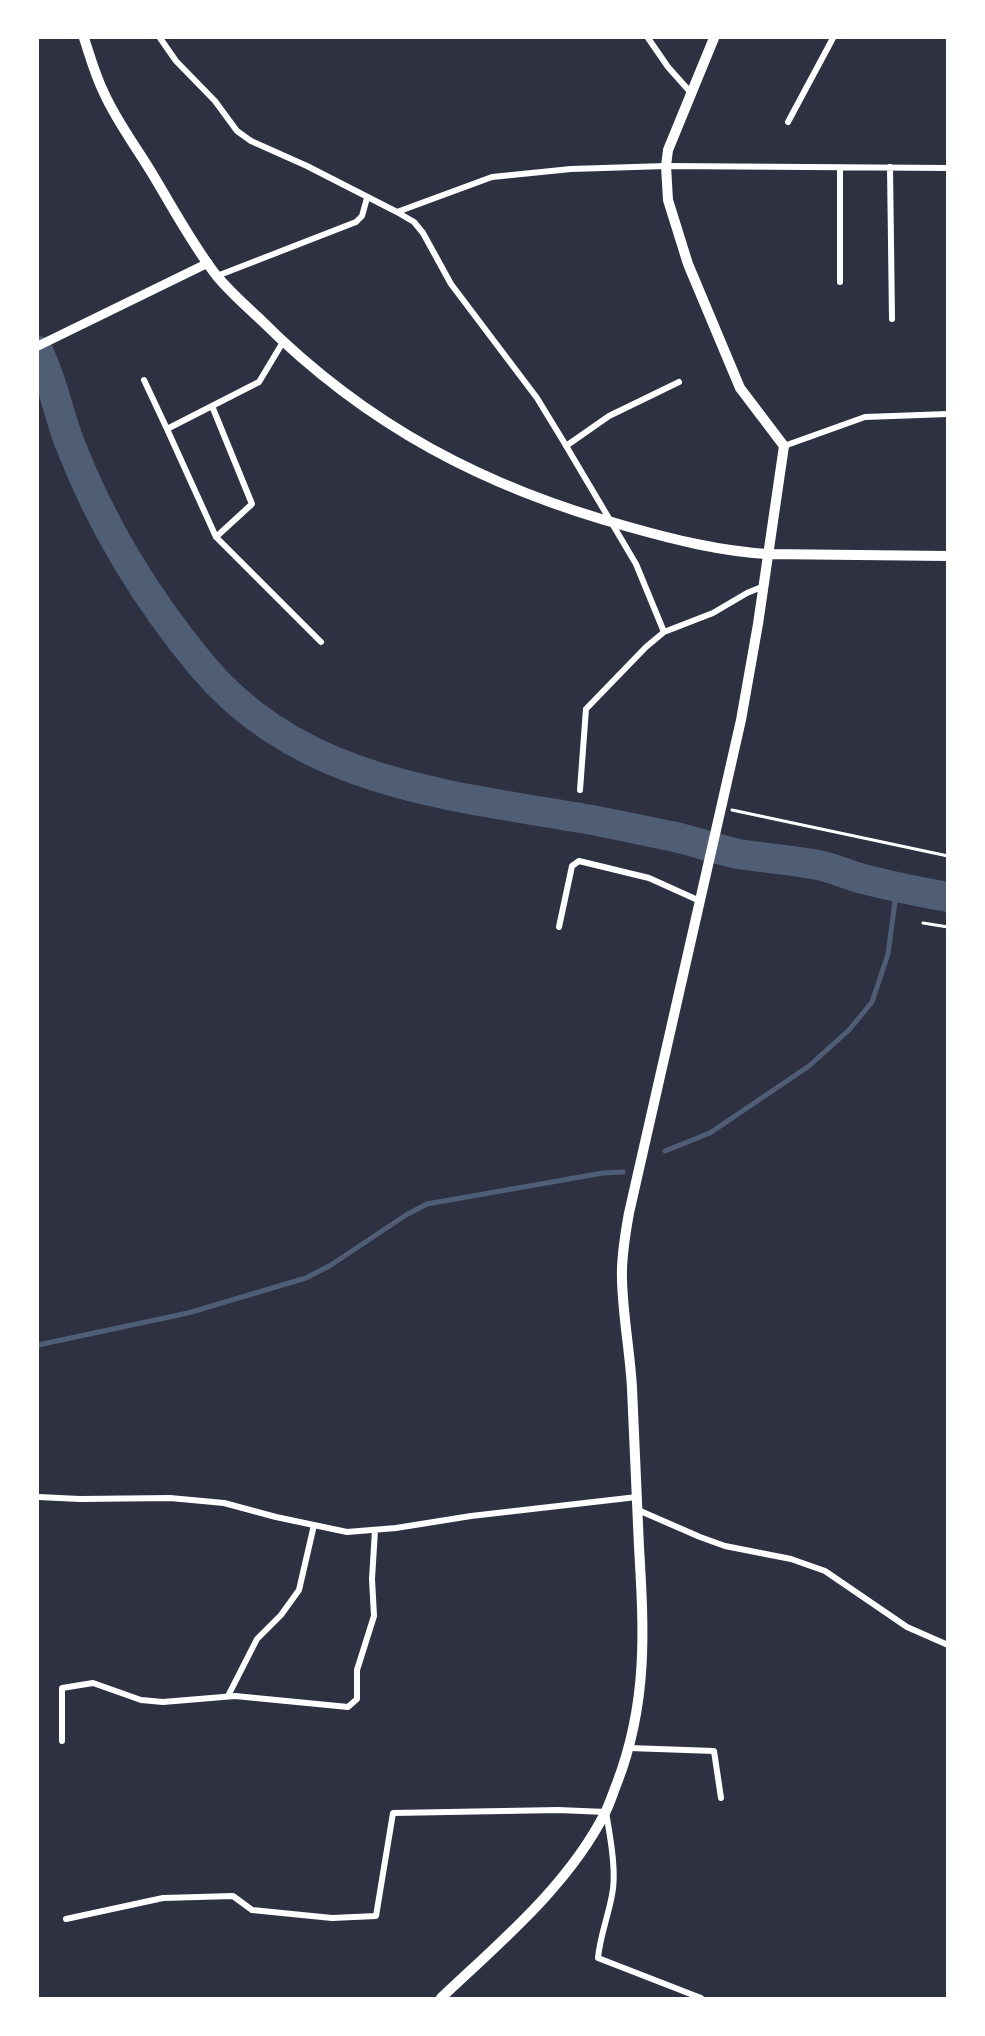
<!DOCTYPE html>
<html>
<head>
<meta charset="utf-8">
<style>
  body { margin:0 }
  #map { position:relative; width:985px; height:2036px; overflow:hidden; background:#2d3142; font-family:"Times New Roman",serif }
  canvas { display:block }
  .frame { position:absolute; inset:0; border:39px solid #fff; pointer-events:none }
</style>
</head>
<body>
<div id="map">
<canvas width="985" height="2036"></canvas>
<div class="frame"></div>
</div>
<script>
const c = document.querySelector('canvas').getContext('2d');
c.lineJoin = 'round';
function stroke(path, color, width, dash) {
  c.strokeStyle = color;
  c.lineWidth = width;
  c.lineCap = dash ? 'butt' : 'round';
  c.setLineDash(dash || []);
  c.stroke(path);
}
const stream = new Path2D(`
  M665,1151L710,1133L809,1066L849,1030L872,1002L888,954L897,887
  M38,1345L188,1313L306,1278L331,1265L406,1215L427,1204L603,1173L623,1172`);
const river = new Path2D(`
  M38,351C53,381 58,413 70,444C101,524 148,601 203,667C298,780 439,794 574,817C607,822 639,830 671,836C694,841 715,849 738,854C765,858 792,860 818,865C833,868 848,875 863,879C891,886 919,892 948,897`);
const path = new Path2D(`
  M732,810L948,856
  M923,923L948,927`);
const minor = new Path2D(`
  M160,38L176,61L215,101L237,131L251,141L307,166L397,212L414,222L423,233L451,284L537,398L562,439L636,564L664,632
  M648,38L668,67L692,94
  M788,122L833,38
  M890,167L892,319
  M397,212L492,177L571,169L666,166L948,168
  M217,276L356,222L362,216L367,198
  M840,282V167
  M283,342L259,382L212,406L252,504L216,537L321,642
  M144,380L167,429L212,406
  M167,429L216,537
  M566,446L609,416L679,382
  M784,446L865,417L948,414
  M580,790L586,709L646,647L664,632L713,613L747,593L764,586
  M559,927L572,866L579,861L649,878L700,901
  M38,1497L80,1499L170,1498L224,1503L276,1517L347,1532L396,1528L471,1516L637,1497
  M638,1510L700,1537L725,1546L791,1559L825,1571L907,1627L948,1645
  M228,1696L257,1639L281,1615L299,1590L314,1525
  M62,1741V1688L93,1683L141,1700L163,1702L235,1696L348,1707L357,1699V1670L374,1616L372,1579L375,1530
  M629,1748L714,1751L721,1798
  M66,1919L163,1898L233,1896L252,1910L332,1918L376,1916L393,1813L558,1810L606,1812C610,1836 617,1872 612,1895C608,1917 600,1936 598,1958L701,1998`);
const tertiary = new Path2D(`
  M38,346L208,263`);
const secondary = new Path2D(`
  M84,38C90,56 95,75 104,93C117,122 137,148 153,175C173,208 192,244 216,275C229,291 246,306 261,320C367,426 486,488 629,527C675,540 720,551 767,554`);
const primary = new Path2D(`
  M767,554L948,556
  M441,1998C500,1942 568,1886 605,1813C610,1803 613,1793 617,1783C648,1702 644,1631 639,1547C637,1494 634,1441 632,1388C630,1352 623,1317 622,1280C621,1258 625,1235 629,1213L741,720L758,624L784,446L740,388L688,264L668,200L666,166L668,150L714,38`);
stroke(stream, '#4f5d75', 5);
stroke(river, '#4f5d75', 30);
stroke(path, '#fff', 3);
stroke(minor, '#fff', 6);
stroke(tertiary, '#fff', 9);
stroke(secondary, '#fff', 10);
stroke(primary, '#fff', 10);
</script>
</body>
</html>
